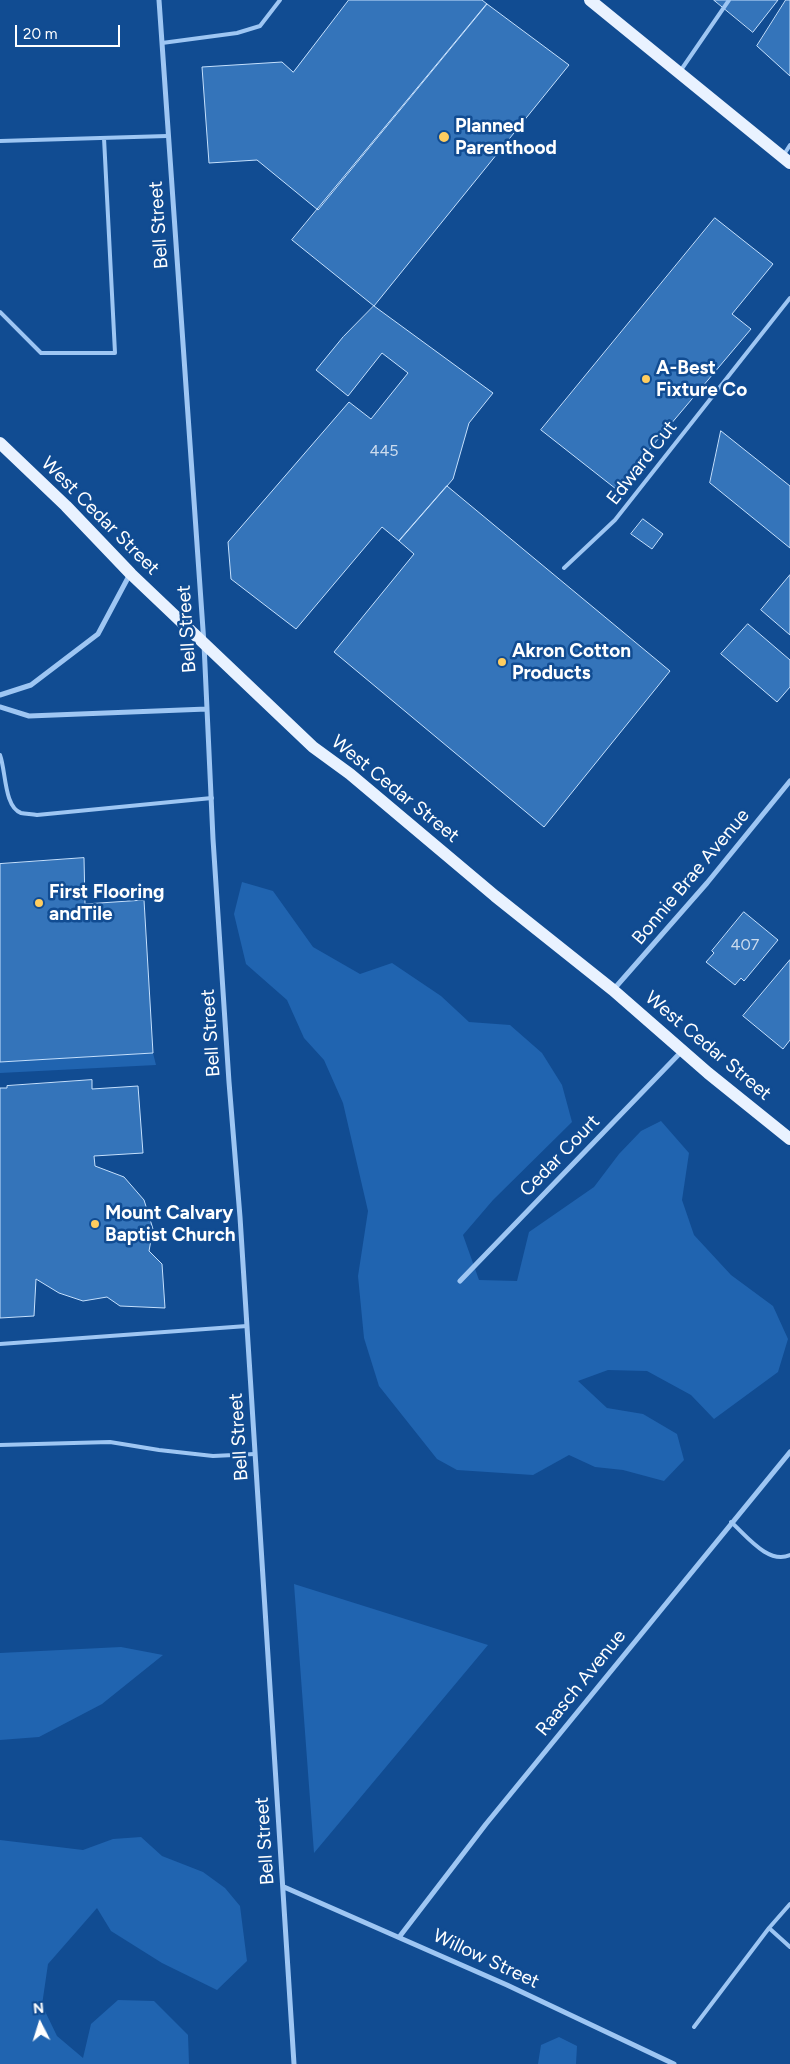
<!DOCTYPE html>
<html>
<head>
<meta charset="utf-8">
<style>
  body { margin:0 }
  #map { position:relative; width:790px; height:2064px; overflow:hidden; background:#114c92; font-family:Figtree,sans-serif }
  canvas { display:block }
  .north { position:absolute; left:15px; top:1999px; width:50px; height:50px; -webkit-text-stroke:4px #114c92; paint-order:stroke; rotate:355deg; font-size:14px; font-weight:700; line-height:20px; text-align:center; color:#fff }
  .north::after { content:''; display:block; margin:auto; width:18px; height:22px; background:#fff; clip-path:polygon(50% 0,100% 100%,50% 72%,0 100%) }
  .scale { position:absolute; left:15px; top:25px; width:105px; height:22px; box-sizing:border-box; border:2px solid #fff; border-top:0; padding-left:6px; font-size:15px; line-height:18px; white-space:nowrap; color:#fff; -webkit-text-stroke:4px #114c92; paint-order:stroke }
</style>
</head>
<body>
<div id="map">
<canvas width="790" height="2064"></canvas>
<div class="north">N</div>
<div class="scale">20 m</div>
</div>
<script>
const c = document.querySelector('canvas').getContext('2d');
c.lineJoin = 'round';
function fill(path, color) {
  c.fillStyle = color;
  c.fill(path, 'evenodd');
}
function stroke(path, color, width, dash) {
  c.strokeStyle = color;
  c.lineWidth = width;
  c.lineCap = dash ? 'butt' : 'round';
  c.setLineDash(dash || []);
  c.stroke(path);
}
function write(font, color, halo, rows, align = 'center') {
  c.font = font + ' Figtree,sans-serif';
  c.lineWidth = 5;
  c.setLineDash([]);
  c.textBaseline = 'middle';
  c.strokeStyle = halo;
  c.fillStyle = color;
  for (const [text, x, y, turn = 0] of rows) {
    c.save();
    c.translate(x, y);
    c.rotate((+turn || 0) * Math.PI / 180);
    c.textAlign = isNaN(turn) ? turn : align;
    if (halo) c.strokeText(text, 0, 0);
    c.fillText(text, 0, 0);
    c.restore();
  }
}
const green = new Path2D(`
  M242,882L273,891L313,947L360,974L392,963L441,996L469,1022L510,1025L542,1053L562,1085L572,1122L493,1200L463,1235L479,1280L517,1281L529,1232L594,1187L619,1154L641,1131L661,1121L689,1153L682,1200L694,1235L731,1275L773,1306L788,1339L778,1372L714,1419L691,1395L647,1371L608,1370L578,1381L607,1408L643,1414L677,1434L684,1460L664,1481L623,1470L595,1467L569,1455L533,1475L457,1470L437,1459L379,1386L364,1338L358,1276L368,1211L343,1103L324,1060L304,1038L287,1000L246,964L234,914Z
  M153,1053L156,1065L0,1073V1062Z
  M294,1584L488,1645L314,1853Z
  M121,1647L163,1655L102,1704L39,1737L0,1740V1653Z
  M141,1837L162,1856L203,1872L225,1888L240,1906L247,1961L217,1990L162,1963L111,1931L97,1908L48,1964L42,2005L57,2036L83,2058L91,2024L118,2000L154,2001L188,2035L189,2064H0V1840L83,1850L113,1839Z
  M559,2037L577,2046L576,2064H538L541,2045Z`);
const building = new Path2D(`
  M349,0H482L487,4L318,210L257,160L209,163L202,67L282,62L293,72Z
  M714,0H778L753,32Z
  M786,0H790V76L757,46Z
  M487,4L569,65L374,306L292,240Z
  M715,218L773,264L732,314L751,329L616,489L541,430Z
  M374,306L493,393L469,423L453,479L447,486L399,541L382,527L296,629L231,579L228,542L349,402L371,419L408,373L382,353L348,396L316,370L343,337Z
  M721,431L790,486V548L710,483Z
  M447,486L670,671L544,827L334,652L414,554L399,541Z
  M643,519L663,534L652,549L631,534Z
  M790,575V635L761,610Z
  M748,624L790,660V687L777,702L721,654Z
  M84,858L85,904L144,900L153,1053L0,1062V864Z
  M744,912L778,940L744,981L741,978L735,985L706,962L714,953L712,951Z
  M790,960V1040L783,1049L743,1016Z
  M92,1080V1089L138,1086L143,1153L94,1156L95,1166L124,1177L144,1200L153,1229L149,1251L162,1264L165,1308L120,1306L107,1297L83,1301L59,1293L36,1279L34,1316L0,1318V1088H7V1086Z`);
const lane = new Path2D(`
  M162,43L237,33L260,26L280,0
  M681,70L729,0
  M0,141L167,136
  M783,156L790,145
  M0,312L41,353H115L104,138
  M564,568L615,520L790,298
  M0,755C6,771 4,807 21,813C26,814 32,814 37,815L212,798
  M0,1344L247,1326
  M0,1445L110,1442L159,1450L213,1456L255,1454
  M731,1522C746,1535 768,1565 790,1555
  M790,1904L769,1928L790,1947
  M694,2027L769,1928`);
const street = new Path2D(`
  M159,0L204,644L213,839L229,1082L240,1217L294,2064
  M0,695L31,685L98,634L130,574
  M0,707L29,716L207,709
  M614,989L707,883L790,781
  M460,1281L682,1051
  M284,1887L507,1985L674,2064
  M400,1936L486,1824L790,1452`);
const primary = new Path2D(`
  M590,0L790,163
  M0,443L66,506L131,574L313,747L350,774L495,896L613,990L708,1073L790,1139`);
const markers = [
  [444,137,6,"#ffcd5f"],
  [646,379,5,"#ffcd5f"],
  [502,662,5,"#ffcd5f"],
  [39,903,5,"#ffcd5f"],
  [95,1224,5,"#ffcd5f"]
];
const numberNames = [
  ["445",384,451],
  ["407",745,945]
];
const poiNames = [
  ["Planned",455,126],
  ["Parenthood",455,148],
  ["A-Best",656,368],
  ["Fixture Co",656,390],
  ["Akron Cotton",512,651],
  ["Products",512,673],
  ["First Flooring",49,892],
  ["andTile",49,914],
  ["Mount Calvary",105,1213],
  ["Baptist Church",105,1235]
];
const streetNames = [
  ["Bell Street",159,225,-94],
  ["Edward Cut",642,463,-52],
  ["West Cedar Street",100,516,45],
  ["Bell Street",187,629,-94],
  ["West Cedar Street",395,789,39],
  ["Bonnie Brae Avenue",691,877,-50],
  ["Bell Street",211,1033,-94],
  ["West Cedar Street",708,1046,40],
  ["Cedar Court",560,1156,-46],
  ["Bell Street",239,1437,-94],
  ["Raasch Avenue",581,1683,-51],
  ["Bell Street",265,1841,-94],
  ["Willow Street",486,1959,25]
];
fill(green, '#2064b0');
fill(building, '#3474ba');
stroke(building, '#c5e0fd', 1);
stroke(lane, '#9ec6f3', 4);
stroke(street, '#9ec6f3', 5);
stroke(primary, '#e9f2ff', 12);
for (const [x, y, r, color] of markers) {
  const dot = new Path2D();
  dot.arc(x, y, r, 0, 2 * Math.PI);
  c.fillStyle = color;
  c.fill(dot);
  stroke(dot, '#114c92', 2);
}
write('16px', '#ccdcee', null, numberNames);
write('bold 19px', '#fff', '#114c92', poiNames, 'left');
write('19px', '#fff', '#114c92', streetNames);
</script>
</body>
</html>
